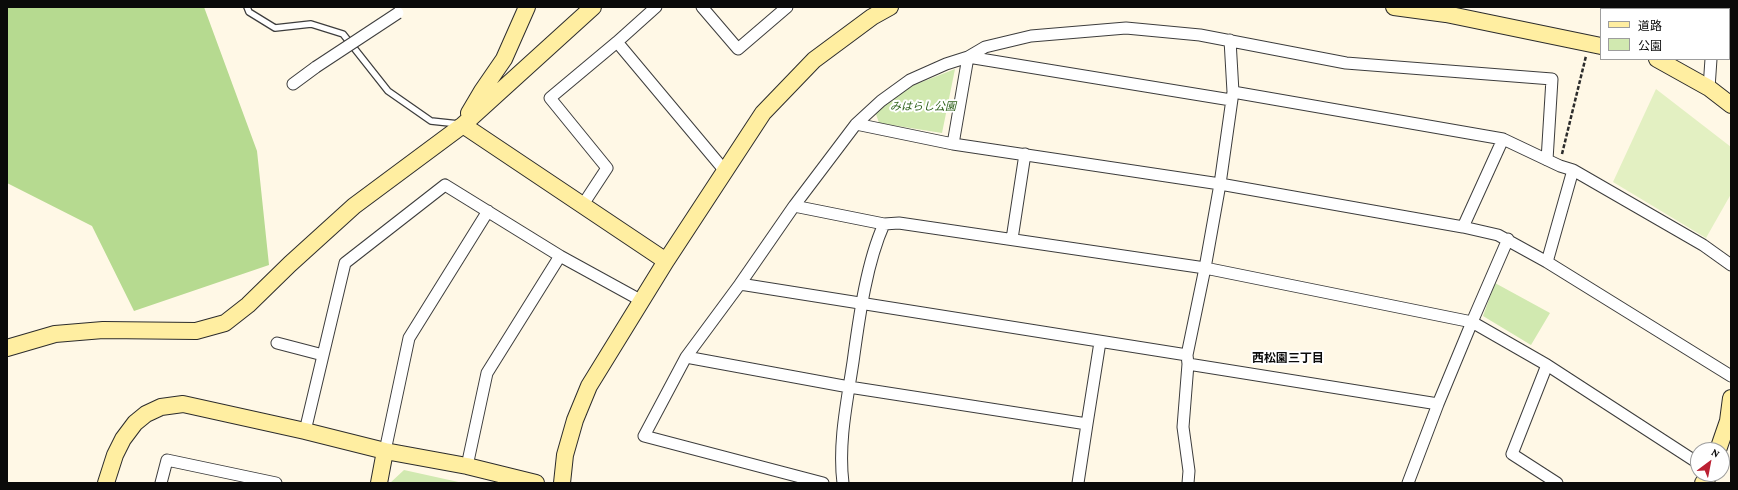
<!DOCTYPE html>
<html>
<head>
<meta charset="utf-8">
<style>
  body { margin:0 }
  #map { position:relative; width:1738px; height:490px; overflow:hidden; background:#fff8e6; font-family:"Crimson Pro","Noto Sans JP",serif }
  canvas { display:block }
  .frame { position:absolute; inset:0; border:8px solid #0a0a0a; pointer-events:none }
  .legend { position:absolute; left:1600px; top:8px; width:130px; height:52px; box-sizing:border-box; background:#fff; border:1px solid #9d9d9d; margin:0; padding:5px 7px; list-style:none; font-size:12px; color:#0a0a0a }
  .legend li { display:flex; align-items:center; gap:8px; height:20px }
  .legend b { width:20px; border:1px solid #9d9d9d }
  .north { position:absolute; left:1690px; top:442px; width:40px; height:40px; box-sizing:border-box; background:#fff; border:1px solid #9d9d9d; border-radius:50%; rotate:32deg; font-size:11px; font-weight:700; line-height:16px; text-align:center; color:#0a0a0a }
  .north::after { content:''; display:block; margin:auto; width:14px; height:18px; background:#bb2032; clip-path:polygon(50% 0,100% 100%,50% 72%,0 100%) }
</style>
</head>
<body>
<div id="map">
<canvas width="1738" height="490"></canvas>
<div class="frame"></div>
<ul class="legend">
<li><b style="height:5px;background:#ffeea1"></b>道路</li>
<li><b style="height:11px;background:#d1e9b0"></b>公園</li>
</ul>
<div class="north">N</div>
</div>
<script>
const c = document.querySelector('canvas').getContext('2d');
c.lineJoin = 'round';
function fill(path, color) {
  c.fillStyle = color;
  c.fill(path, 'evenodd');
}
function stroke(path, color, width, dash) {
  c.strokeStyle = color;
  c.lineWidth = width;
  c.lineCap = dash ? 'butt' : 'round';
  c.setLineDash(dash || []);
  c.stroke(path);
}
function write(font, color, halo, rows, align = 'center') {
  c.font = font + ' "Crimson Pro","Noto Sans JP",serif';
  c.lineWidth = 4;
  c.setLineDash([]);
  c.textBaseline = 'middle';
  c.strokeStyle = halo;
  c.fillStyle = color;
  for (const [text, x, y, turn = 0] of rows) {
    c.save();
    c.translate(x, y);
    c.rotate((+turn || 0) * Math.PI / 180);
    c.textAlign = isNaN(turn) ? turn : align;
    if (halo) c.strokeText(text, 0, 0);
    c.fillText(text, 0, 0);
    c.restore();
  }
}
const green = new Path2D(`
  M955,69L942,133L879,123L875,111L909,87Z
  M1495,283L1550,313L1531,345L1483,316Z
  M404,470L463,483H390Z`);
const forest = new Path2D(`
  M7,7H204L257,151L269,265L134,311L92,226L7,183Z`);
const pitch = new Path2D(`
  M1656,89L1731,147V194L1706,238L1613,182Z`);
const path = new Path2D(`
  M1562,154L1586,56`);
const lane = new Path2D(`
  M247,7L249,12L275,28L311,24L343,34L388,91L431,121L459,124`);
const street = new Path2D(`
  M702,7L738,49L787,7
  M1714,9V7
  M1230,40L1233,92
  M617,42L656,7
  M293,84L316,67
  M1709,88L1711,59
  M856,124L953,144L1220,184L1463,227L1503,139L1233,92L1220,184L1205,268L1187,355L1188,364L1183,427L1189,471L1188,483
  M1503,139L1560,166L1573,170
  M953,144L968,57L1231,100
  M582,206L607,168L550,98L617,42L725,171
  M794,206L856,124L881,101L910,80L946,64L968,57L985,47L1031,36L1126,28L1200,35L1346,63L1552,79L1547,160
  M884,224L794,206L740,284L1187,355
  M1463,227L1498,235L1547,262
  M1012,239L1025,154
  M1508,239L1472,322L1547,365
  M560,256L642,301
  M1731,265L1703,245L1573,170L1547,262L1731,376
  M277,343L323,355
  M686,357L740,284
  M305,431L345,263L445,185L560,256L487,373L467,466
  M385,451L409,338L488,211
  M161,483L167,460L276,483
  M823,483L644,436L686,357L849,387L1087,424L1100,342
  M843,483C838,443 847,402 853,362C859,319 866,264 884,224L899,223L1205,268L1472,322L1438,404L1188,364
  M1078,483L1087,424
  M1408,483L1438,404
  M1557,483L1512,454L1547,365L1698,463`);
const secondary = new Path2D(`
  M1394,7L1446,14L1601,46
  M1657,59L1709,88L1731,105
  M469,113L482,91L504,59L527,7
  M463,125L666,261
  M7,348L55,334L103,330L196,331L225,323L248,305L290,264L354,206L463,125L593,7
  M1718,450L1728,421L1731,398
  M106,483L115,455L123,439L135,423L146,414L161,407L183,404L305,431L385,451L467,466L536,483
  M379,483L385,451
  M562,483L565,455L575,420L589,386L666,261L763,113L814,60L872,17L890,7
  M1703,483L1710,474`);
const streetBridge = new Path2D(`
  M316,67L398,13`);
const parkNames = [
  ["みはらし公園",923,107]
];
const neighbourhoodNames = [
  ["西松園三丁目",1288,358]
];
fill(green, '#d1e9b0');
fill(forest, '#b6da90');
fill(pitch, '#e3f0c2');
stroke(lane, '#3d3d3d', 8);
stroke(street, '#3d3d3d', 13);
stroke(secondary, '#2c2c2c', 18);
stroke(path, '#2c2c2c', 2.5, [4, 2]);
stroke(lane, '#fff', 5.5);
stroke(street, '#fff', 11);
stroke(secondary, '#ffeea1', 16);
stroke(streetBridge, '#3d3d3d', 13, []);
stroke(streetBridge, '#fff', 11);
write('italic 11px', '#2e611a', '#fff', parkNames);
write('bold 12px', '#0a0a0a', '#fff', neighbourhoodNames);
</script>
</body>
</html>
